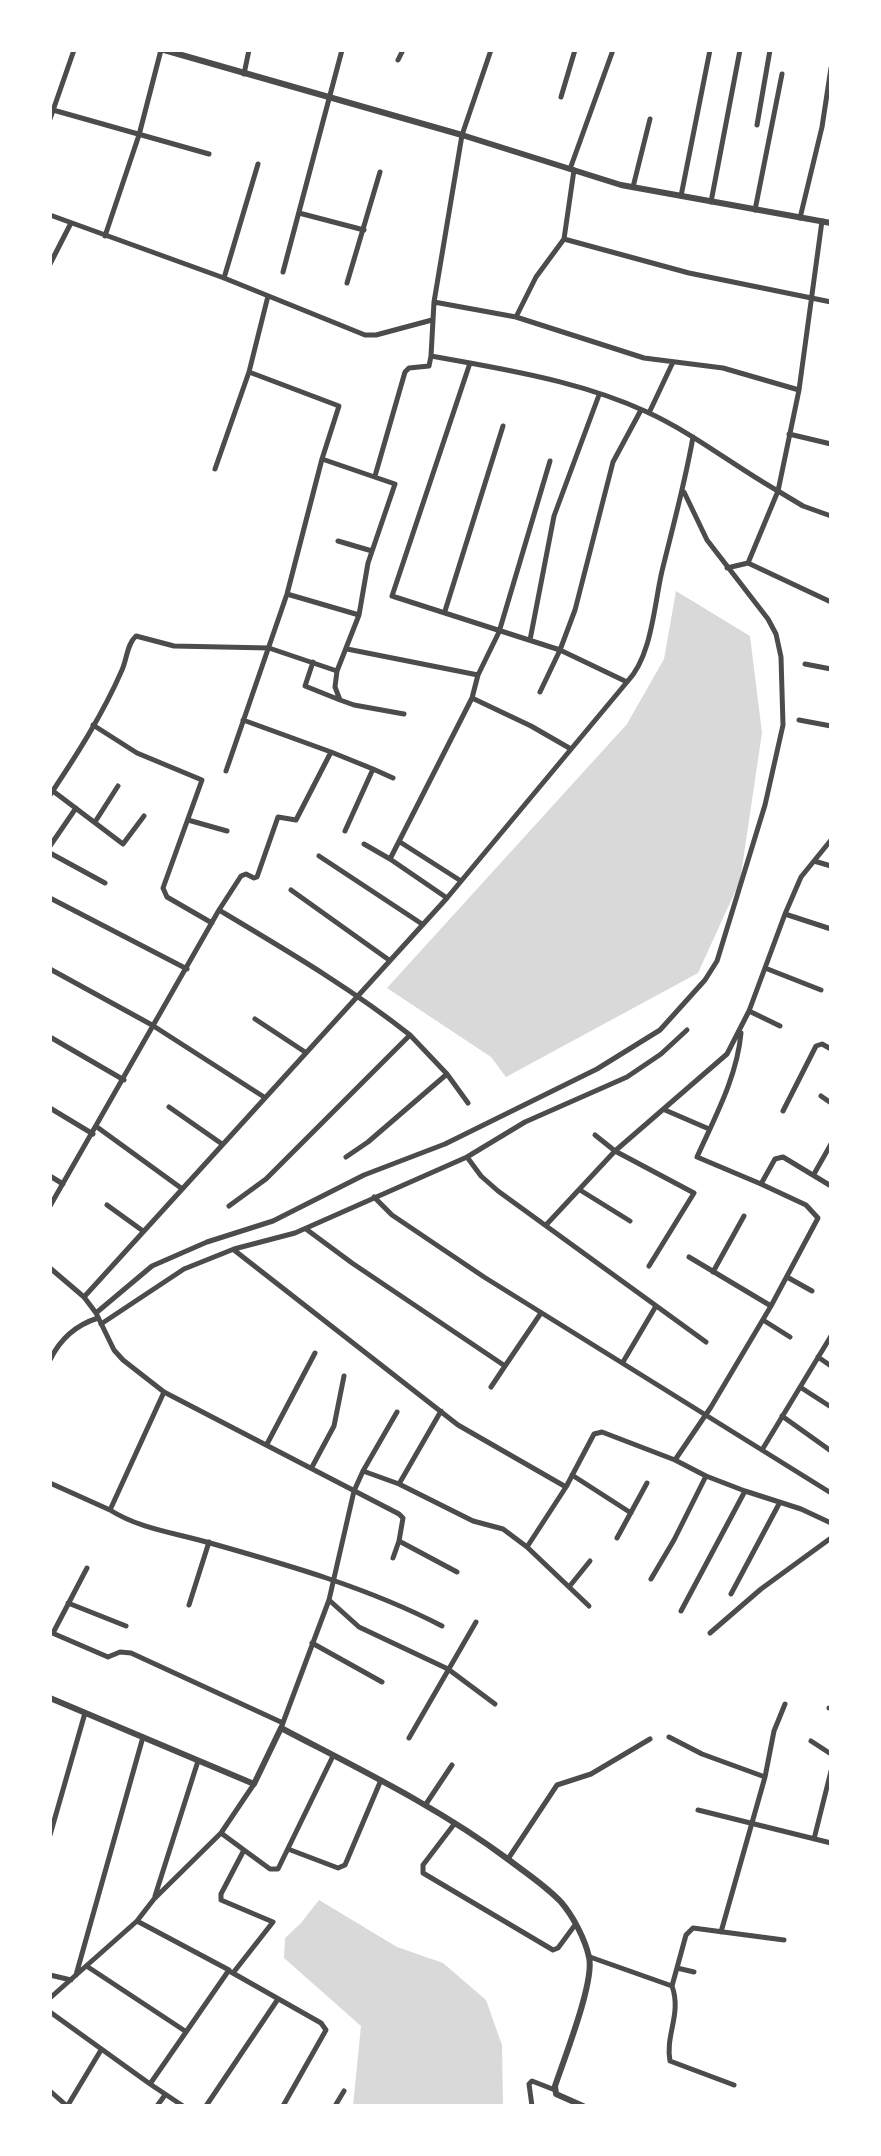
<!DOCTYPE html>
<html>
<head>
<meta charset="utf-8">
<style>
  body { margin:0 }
  #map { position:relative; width:881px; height:2156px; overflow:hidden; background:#fff; font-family:Ubuntu,sans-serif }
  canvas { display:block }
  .frame { position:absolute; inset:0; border:52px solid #fff; pointer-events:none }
</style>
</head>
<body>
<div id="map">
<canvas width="881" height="2156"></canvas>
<div class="frame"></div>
</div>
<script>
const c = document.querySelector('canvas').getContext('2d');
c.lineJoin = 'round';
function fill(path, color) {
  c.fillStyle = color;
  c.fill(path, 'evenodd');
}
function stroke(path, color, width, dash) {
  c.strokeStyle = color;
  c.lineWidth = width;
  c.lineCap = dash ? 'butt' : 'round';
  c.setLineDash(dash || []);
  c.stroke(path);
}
const water = new Path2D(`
  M676,591L750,636L762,733L740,881L698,973L506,1077L491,1057L387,988L627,724L664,659Z
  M319,1900L397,1947L443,1963L486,2000L502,2045L503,2106H353L361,2026L284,1958L285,1938L301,1923Z`);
const minor = new Path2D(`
  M398,60L403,50
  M244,74L249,50
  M561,97L575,50
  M53,110L209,154
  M50,119L74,50
  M757,125L770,50
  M570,169L613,50
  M633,187L650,119
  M681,196L710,50
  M711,202L740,50
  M755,210L782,74
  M299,213L364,230
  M50,215L224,278L365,335H376L432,320
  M800,218L822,127L831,68
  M822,221L799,390L778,491L803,506L831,516
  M105,236L139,135L161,50
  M564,239L689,273L831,302
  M50,264L71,223
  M283,272L342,50
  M224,278L258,164
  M347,283L380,172
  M434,302L516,317L644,358L723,368L799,390
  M516,317L536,277L564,239L574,170
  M470,363C530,374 591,386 647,412C693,433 734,466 778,491L748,563L831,602
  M649,413L673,362
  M789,434L831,444
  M322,459L395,484L368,563L359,615
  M215,469L249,372L268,296
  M375,476L405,372L409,368L429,366L431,356
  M338,541L372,551
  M727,568L748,563
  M445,611L503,426
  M530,640L554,516L599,395
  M347,649L478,675
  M313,662L305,686L340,700
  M805,664L831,669
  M337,671L335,687L340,700L354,705L404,714
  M627,682C652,656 654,605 662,571C673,526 685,483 693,437
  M540,692L560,650L575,610L613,462L641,410
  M472,698L531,726L571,749
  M799,720L831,726
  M93,725L137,753L202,780L163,888L167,897L212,923
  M331,752L373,769
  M226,771L287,594L322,459L339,406L249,372
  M53,791L123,844L144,816
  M50,795C76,756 103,714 122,670C127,659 127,644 136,636L174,646L269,648L337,671L359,615L287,594
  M188,820L227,831
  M95,822L118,786
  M345,831L373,769L393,778
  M400,842L461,881
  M364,844L390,859
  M50,846L76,808
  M50,853L105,883
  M319,856L422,924
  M814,861L831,866
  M291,890L389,960
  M50,898L187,969
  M447,898L390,859L472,698L478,675L499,632L550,461
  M219,910C284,949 351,988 410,1035L266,1179L229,1206
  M785,914L831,929
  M765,968L821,990
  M50,969L152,1025L264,1097
  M749,1011L780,1026
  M255,1019L305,1052
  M741,1033C737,1077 715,1117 697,1157L761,1184L775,1159L783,1157L831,1186
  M50,1037L124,1080
  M447,1074L468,1103
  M821,1096L831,1103
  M169,1107L222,1144
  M50,1108L93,1134
  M665,1110L709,1129
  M783,1111L816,1046L822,1044L831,1049
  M97,1127L181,1188
  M595,1135L615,1151L694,1193L649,1266
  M346,1157L368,1142L447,1074L410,1035
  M467,1157L481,1176L498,1191L706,1342
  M814,1174L831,1144
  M50,1176L63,1184
  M580,1190L630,1221
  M374,1197L392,1215L484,1277L831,1493
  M107,1205L143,1231
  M50,1206L219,910L241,876L246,874L254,878L257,877L278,817L296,820L331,752L243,720
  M546,1225L615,1151L727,1054L749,1011L785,914L801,877L831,840
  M306,1229L352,1263L505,1366L541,1313
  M234,1250L458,1425L566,1487L527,1547L589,1606
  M689,1257L771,1306L818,1218L806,1205L761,1184
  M50,1268L84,1297L96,1313L114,1350L123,1360L164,1392L399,1514L403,1518L399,1541L457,1572
  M713,1272L744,1216
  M787,1277L812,1291
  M84,1297L447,898L627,682L560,650L392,596L470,363L431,356L434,302L462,135L491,50
  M96,1313L152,1266L207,1242L273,1221L364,1175L445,1144L597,1069L660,1030L705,980L717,961L765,805L783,725L781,657L776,634L768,619L707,540L684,492
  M763,1320L790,1337
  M101,1324L184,1269L234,1249L295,1233L467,1157L525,1122L627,1077L661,1054L687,1030
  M818,1357L831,1366
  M50,1360C60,1339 76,1325 98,1318
  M623,1362L656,1306
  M491,1387L505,1366
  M800,1387L831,1407
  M164,1392L110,1510C140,1529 176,1533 210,1543C288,1565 369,1588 442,1626
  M782,1416L831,1451
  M267,1444L315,1353
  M762,1450L831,1336
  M675,1460L711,1407L771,1306
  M312,1467L334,1426L344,1376
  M363,1471L397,1412
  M572,1475L631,1513
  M50,1483L110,1510
  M399,1484L473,1521L503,1529L527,1547
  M566,1487L594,1434L602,1432L675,1460L706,1476
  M617,1538L647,1483
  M393,1558L399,1541
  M651,1579L674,1540L706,1476L745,1491
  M569,1587L590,1561
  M731,1594L780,1502
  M329,1600L359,1627L448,1669L495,1704
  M68,1603L126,1626
  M189,1605L209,1542
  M681,1611L745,1491L801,1509L831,1523
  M50,1632L108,1657L120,1652L131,1653L283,1723
  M53,1633L87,1568
  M710,1633L761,1589L831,1538
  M312,1643L382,1682
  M829,1708H831
  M281,1728L329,1600L354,1491L363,1471L399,1484L441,1411
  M669,1737L702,1754L765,1777
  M409,1738L476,1622
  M811,1741L831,1754
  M426,1804L452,1765
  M698,1810L831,1843
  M455,1823L423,1865V1873L553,1950L558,1948L575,1925
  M221,1833L244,1850L221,1894V1900L273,1922L233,1973
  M50,1835L85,1713
  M814,1839L831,1771
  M288,1849L338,1868L345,1865L381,1780
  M244,1850L270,1869H278L333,1756
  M508,1859L557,1785L591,1774L650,1739
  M155,1896L198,1761
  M721,1932L765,1777L774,1731L785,1704
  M590,1957L672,1986L686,1935L693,1928L784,1940
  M88,1967L185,2031
  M677,1968L694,1972
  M231,1972L321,2023L326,2030L283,2106
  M50,1975L71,1980
  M76,1975L143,1737
  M672,1986C682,2014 665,2035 670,2061L734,2085
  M50,1998L137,1921L154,1899L221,1833L254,1784
  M50,2012L150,2084L229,1970L137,1921
  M150,2084L183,2106
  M50,2091L67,2106
  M68,2105L101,2050
  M157,2106L165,2095
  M206,2106L278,1999
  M335,2106L344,2091
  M532,2106L529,2084L532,2081L555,2090`);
const tertiary = new Path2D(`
  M164,50L462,135L621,185L831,223
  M50,1698L254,1784L281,1728C359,1769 438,1807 509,1860C526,1873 546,1886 561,1902C573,1916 585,1939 589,1957C595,1981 564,2059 555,2086L556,2094L583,2106`);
fill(water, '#d9d9d9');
stroke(minor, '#4c4c4c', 5);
stroke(tertiary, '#4c4c4c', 6);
</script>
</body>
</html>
